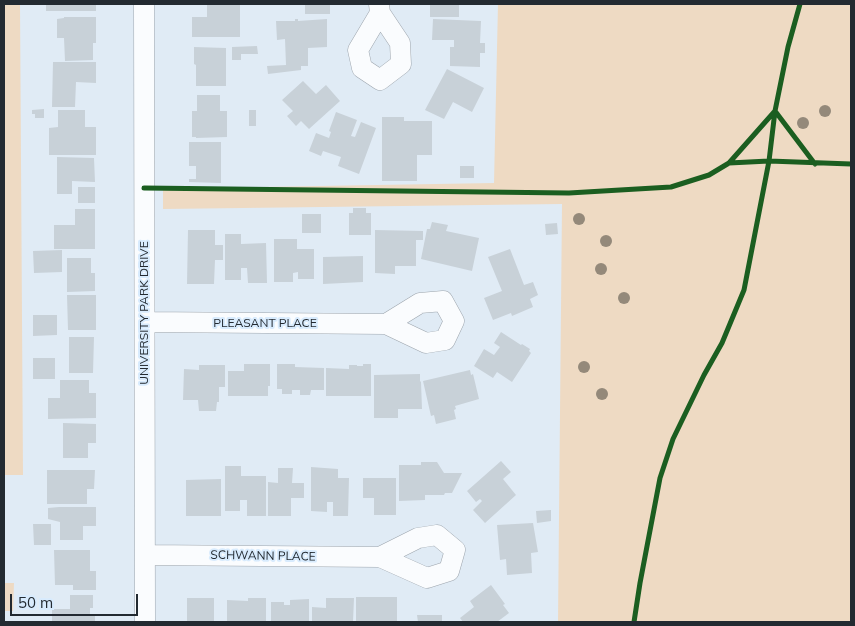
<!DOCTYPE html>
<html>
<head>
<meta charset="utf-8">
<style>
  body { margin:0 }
  #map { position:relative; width:855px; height:626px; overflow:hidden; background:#e0ebf5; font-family:Mulish,sans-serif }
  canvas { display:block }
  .frame { position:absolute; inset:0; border:5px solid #232a31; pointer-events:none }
  .scale { position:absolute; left:10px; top:594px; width:128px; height:22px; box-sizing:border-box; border:2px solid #232a31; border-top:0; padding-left:6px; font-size:15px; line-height:18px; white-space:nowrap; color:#232a31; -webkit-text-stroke:4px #d8ebfd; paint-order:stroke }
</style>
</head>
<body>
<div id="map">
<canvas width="855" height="626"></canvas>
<div class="frame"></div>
<div class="scale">50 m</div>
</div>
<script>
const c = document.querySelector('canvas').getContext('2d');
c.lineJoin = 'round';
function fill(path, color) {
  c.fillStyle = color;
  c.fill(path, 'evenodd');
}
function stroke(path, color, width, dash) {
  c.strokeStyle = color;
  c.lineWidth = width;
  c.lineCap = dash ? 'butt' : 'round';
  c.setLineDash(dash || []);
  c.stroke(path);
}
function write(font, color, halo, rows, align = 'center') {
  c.font = font + ' Mulish,sans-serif';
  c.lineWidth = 4;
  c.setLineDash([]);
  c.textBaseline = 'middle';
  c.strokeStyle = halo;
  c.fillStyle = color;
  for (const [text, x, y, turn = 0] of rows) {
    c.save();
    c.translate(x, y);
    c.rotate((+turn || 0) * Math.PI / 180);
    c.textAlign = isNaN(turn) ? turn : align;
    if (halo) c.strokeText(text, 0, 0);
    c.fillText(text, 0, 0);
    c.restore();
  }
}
const green = new Path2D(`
  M4,4H20L23,475H4Z
  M498,4H851V622H558L562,204L163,209V187H261L494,183Z
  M4,583H14L13,611H4V622Z`);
const building = new Path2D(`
  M46,4H96V11H46Z
  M207,4H240V37H192V17H207Z
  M305,4H330V14H305Z
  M430,4H459V17H430Z
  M64,17H96V43H93V60L65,61L64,38H57V19L64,18Z
  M295,19H298V21L327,19V47L308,48V66H301V70L268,74L267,66L286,65L285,39L277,40L276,21H295Z
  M433,19L481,21L480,43H485V53H480V67L450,66V47H454V40H432Z
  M257,46L258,54H241V60H232V47Z
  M194,47L226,48V86H196V65L194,64Z
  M53,62H96V83L76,82L75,107H52Z
  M447,69L484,88L472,112L453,102L444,119L425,110Z
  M303,81L316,94L326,85L340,101L309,129L301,121L296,126L287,116L293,111L282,100Z
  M197,95H220V111H227V137L196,138V137H192V111H197Z
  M44,109V118H35V114H32V110Z
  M58,110H85V127H96V155H49V128L58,127Z
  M249,110H256V126H249Z
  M336,112L357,120L351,136L355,137L361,122L376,128L359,174L338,166L341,157L323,151L321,156L309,151L316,133L329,138L331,132L329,131Z
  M382,117H404V121H432V155H417V181H382Z
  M189,142H221V183L189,182V179H196V166H189Z
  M57,157L94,158L95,182L72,181V194H57Z
  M460,166H474V178H460Z
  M78,187H95V203H78Z
  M353,208H366V213H371V235H349V213H353Z
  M75,209H95V249H54V225H75Z
  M302,214H321V233H302Z
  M432,222L448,225L446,231L479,238L472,271L421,259L427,229H430Z
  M557,223L558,234L546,235L545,224Z
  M188,230H215V245H223V260H215L214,284H187Z
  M375,230L423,231V240H416V266H395V274L375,273Z
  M225,234H241V244L266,243L267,283H248L247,268H241V280H225Z
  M274,239H297V249H314V279H298V272L293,273V282H274Z
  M510,249L524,285L533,282L538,295L530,299L533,307L512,316L511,313L493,320L484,298L502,291L488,257Z
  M62,250V272L34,273L33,251Z
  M363,256V282L323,284V257Z
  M67,258H91V273H95V291L67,292Z
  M67,295H96V330H68Z
  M33,315H57V335L33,336Z
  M501,332L521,345L522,344L530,349L529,351L531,353L512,382L497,372L493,378L474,366L484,349L494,355L500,347L494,343Z
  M69,337H94L93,373H69Z
  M33,358H55V379H33Z
  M244,364H270V386H268V396H228V371H244Z
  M277,364H295V367L324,368V390H311L310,395H300V390H292V394H282V389H277Z
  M363,364H371V396H326V368L349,369V365H357V366H363Z
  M199,365H225V387H219V402H217L216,411H199L198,400H183L184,369L199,370Z
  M470,370L471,375L473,374L479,399L455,406L456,409L454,410L456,419L436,424L434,415L431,416L423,381Z
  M420,374V381L421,382L422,409H398V418H374V375Z
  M60,380H89V393H96V418L48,419V398H60Z
  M63,423L96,424V443H88V458H63Z
  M501,461L511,472L503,479L516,495L485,523L473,510L482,501L480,499L476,502L467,491Z
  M421,462H437L444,473H462L452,493H445L444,495H425V500L399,501V465H421Z
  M225,466H241V476H266V516H247V500H240V511H225Z
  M311,467L338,469V478H349L348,516H333V502H327V512L311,511Z
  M278,468H293L292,483H304V498H291V516H268V482L278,483Z
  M47,470H95L94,489H87V504H47Z
  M363,478H396V515H374V498H363Z
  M221,479V516H186V480Z
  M59,507H96V526H83V540H60V522L48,519V508Z
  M551,510V521L537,523L536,511Z
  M533,523L538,552L531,553L532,573L507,575L506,559L500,560L497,525Z
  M33,524H51V545H34Z
  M54,550H90V571H96V590H73V585H55Z
  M491,585L505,604L503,605L509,613L497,622H463L460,618L474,607L470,601Z
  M70,595H93V608H90V614H95V622H52V609H70Z
  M356,597H397V622H356Z
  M187,598H214V622H187Z
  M248,598H266V622H227V600L248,601Z
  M326,598H354L353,622H312V607L326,608Z
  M309,599V622H271V602H284V605H290V600Z
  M417,615H442V622H418Z`);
const minor = new Path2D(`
  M144,4L145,622
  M379,4L380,13L358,50L362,68L380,80L401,64L400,43L380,13
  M145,322L386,324L426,343L445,340L454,321L443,301L420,303L386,324
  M145,555L380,557L427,578L449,571L455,550L437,535L418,538L380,557`);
const cycleway = new Path2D(`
  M729,163L775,111L815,164
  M144,188L569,193L671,187L709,175L729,163L769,161L851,164
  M634,622L640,583L660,478L673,439L704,375L722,343L744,290L769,161L775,111L788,47L800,4`);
const trees = [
  [825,111],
  [803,123],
  [579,219],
  [606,241],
  [601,269],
  [624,298],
  [584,367],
  [602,394]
];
const streetNames = [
  ["UNIVERSITY PARK DRIVE",144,313,-90],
  ["PLEASANT PLACE",265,323],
  ["SCHWANN PLACE",263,556,1]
];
fill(green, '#eedac3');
fill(building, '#c8d1d8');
stroke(minor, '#9ca4ac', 21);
stroke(minor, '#fafcfe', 20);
stroke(cycleway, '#1b5e20', 5);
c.fillStyle = '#94897a';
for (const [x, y] of trees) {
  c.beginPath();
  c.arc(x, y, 6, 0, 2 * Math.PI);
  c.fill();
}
write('12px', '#232a31', '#d8ebfd', streetNames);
</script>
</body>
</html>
